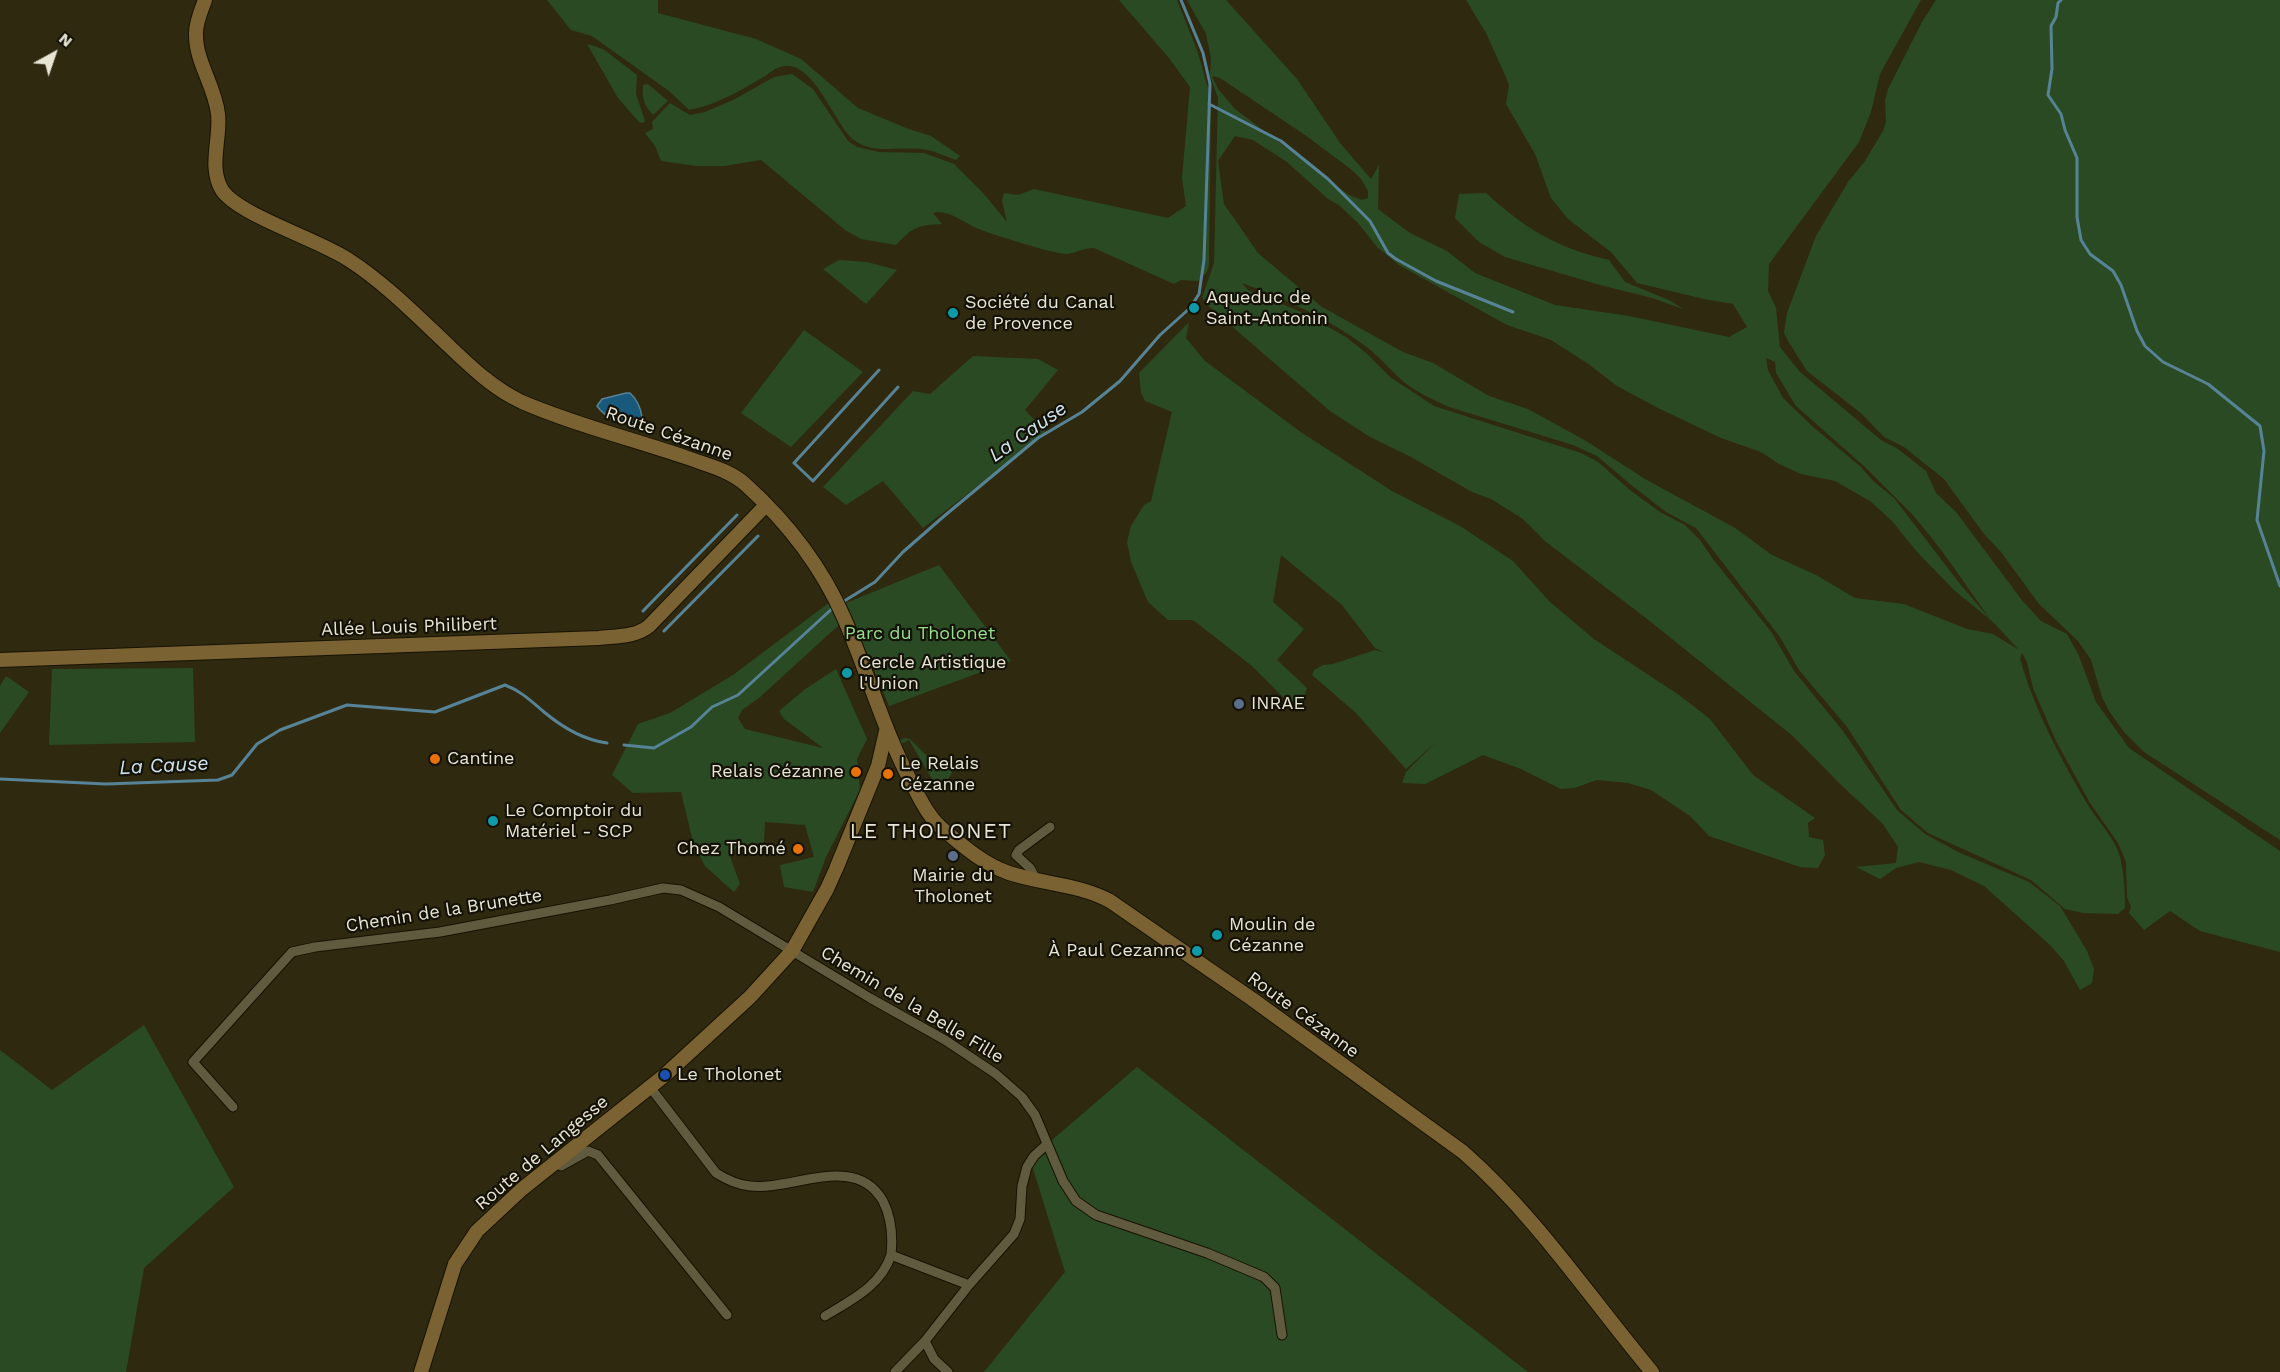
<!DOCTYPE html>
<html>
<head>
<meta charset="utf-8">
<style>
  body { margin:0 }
  #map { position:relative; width:2280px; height:1372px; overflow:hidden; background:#2f2a0f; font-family:"Work Sans",sans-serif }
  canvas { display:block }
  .north { position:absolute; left:24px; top:24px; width:60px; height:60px; -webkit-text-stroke:4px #141207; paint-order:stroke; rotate:40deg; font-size:16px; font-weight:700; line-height:24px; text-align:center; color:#e8e5d5 }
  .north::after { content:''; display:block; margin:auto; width:21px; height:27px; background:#e8e5d5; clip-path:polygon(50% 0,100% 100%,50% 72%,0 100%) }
</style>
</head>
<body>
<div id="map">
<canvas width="2280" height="1372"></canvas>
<div class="north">N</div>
</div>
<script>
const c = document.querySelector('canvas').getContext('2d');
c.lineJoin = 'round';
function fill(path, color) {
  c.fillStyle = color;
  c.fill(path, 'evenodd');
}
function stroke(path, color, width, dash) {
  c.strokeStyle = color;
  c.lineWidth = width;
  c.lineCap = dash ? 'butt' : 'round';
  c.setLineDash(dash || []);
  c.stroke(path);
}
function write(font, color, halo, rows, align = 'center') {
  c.font = font + ' "Work Sans",sans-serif';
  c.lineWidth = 4.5;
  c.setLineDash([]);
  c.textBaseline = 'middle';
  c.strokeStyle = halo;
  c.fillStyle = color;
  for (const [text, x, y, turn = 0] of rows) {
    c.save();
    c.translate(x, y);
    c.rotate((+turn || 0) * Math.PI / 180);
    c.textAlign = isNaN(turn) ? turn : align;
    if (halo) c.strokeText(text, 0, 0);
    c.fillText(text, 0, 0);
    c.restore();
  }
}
const green = new Path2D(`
  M547,0H658V13L756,39L801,59L858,108L906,128L931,136L960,156L956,160C945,156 932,150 921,149C900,147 871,154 854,140C834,125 813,56 780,67C773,69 766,76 760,79C738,92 715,105 689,110L669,91L592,36L571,30Z
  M1119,0H1177L1197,50L1211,98L1209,265L1207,272L1198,281L1181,280L1174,284L1094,248C1083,248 1075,253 1067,254C1053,254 991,234 976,228C963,222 948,209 933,213L942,224C918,225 913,227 896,245L861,239L845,230L761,160L724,166H697L661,161L655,146L645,133L653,129L652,122L670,103L690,115L705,112L733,100L774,77L792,74L813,89L848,141L857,147L879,152L924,153L954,164L984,194L1007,222L1002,201L1004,193L1018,195L1034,189L1168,218L1186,206L1182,178L1190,87L1169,58Z
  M1187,0H1226L1297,79L1340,143L1371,179L1379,165L1378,209L1410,233L1447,251L1475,273L1555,305L1629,316L1729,337L1747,327L1733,304L1704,299L1637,283L1611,252L1568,219L1551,198L1535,154L1506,104L1509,86L1506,77L1486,33L1466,0H1921L1880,74L1871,112L1859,142L1769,264L1768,291L1776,308L1780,347L1800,372L1881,440L1898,449L1926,471L1936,493L1956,512L2021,599L2041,621L2067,634L2079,656L2096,702L2129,748L2280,851V952L2200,931L2170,911L2144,930L2129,913L2131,907L2127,897L2126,862L2118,843L2090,803L2056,741L2033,688L2027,662L2022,653L2020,659C2035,711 2059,755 2086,802C2097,821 2117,839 2121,861C2124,876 2125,893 2125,908L2118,914L2083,913L2065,909L2031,880L1928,833L1901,810L1847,727L1799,670L1780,637L1696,528L1666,512L1630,484L1597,456L1573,445L1449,407C1434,400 1418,393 1405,383C1392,372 1381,358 1368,348C1331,320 1286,299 1242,283L1248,290L1301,312L1346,337L1366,353L1390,377L1434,406L1581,453L1598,462L1630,490L1660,512L1685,525L1700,540L1713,559L1772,633L1794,671L1843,731L1897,810L1925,834L1958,852L2029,882L2060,906L2087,951L2094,969L2092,983L2080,990L2064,961L2050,945L1984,886L1951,870L1919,862L1896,868L1880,879L1856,867L1896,863L1898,847L1883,824L1839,783L1794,737L1646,618L1546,542L1523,519L1491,499L1472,492L1411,457L1370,437L1330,411L1236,330L1225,318L1208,306L1209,302L1202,298L1214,263L1218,98L1210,76L1211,58L1206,34ZM1212,76L1220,78L1305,135L1352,170L1361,179L1368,191V198L1362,200L1349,195L1235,109L1218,89ZM1235,136L1253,140L1287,162L1328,199L1339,205L1358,223L1377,247L1399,265L1507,325L1551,340L1587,363L1617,386L1658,408L1721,438L1761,452L1779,464L1801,474L1835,481L1870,501L1892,521L1918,553L1954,590L1993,622L2019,650L1993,634L1967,629L1904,604L1855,598L1816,575L1772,555L1735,528L1645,479L1586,441L1528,409L1489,396L1433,363L1403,352L1322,307L1258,253L1224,204L1218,161ZM1766,358L1775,362L1776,373L1796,406L1865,467L1913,515L1942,551L1990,619L1960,584L1894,498L1873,481L1861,467L1812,426L1783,398L1768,370Z
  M1936,0H2280V840L2144,752L2124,732L2109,711L2102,697L2091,660L2078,641L2039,604L2001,552L1984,534L1944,479L1904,447L1884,437L1862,414L1807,371L1788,341L1784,333L1787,313L1816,236L1848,182L1865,161L1883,131L1886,122L1885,100L1888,89L1922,22Z
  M587,44L603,49L637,75L636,94L645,121L643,123L639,122L618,98Z
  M648,84L668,101L653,115C644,106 642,97 643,85Z
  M1486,193C1527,230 1555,247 1609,260L1625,282L1671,301L1683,309L1652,298L1600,285L1505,257L1479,242L1455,218L1459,194Z
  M839,260L867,262L897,270L866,304L823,269Z
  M1189,322L1186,338L1205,361L1302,433L1392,491L1460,526L1513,561L1549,601L1594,639L1679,695L1710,719L1753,775L1815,818L1808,823L1809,837L1823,840L1825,855L1818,868L1800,867L1709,836L1690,816L1651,790L1628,783L1597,780L1574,788L1561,789L1521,769L1483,755L1425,784L1402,783L1406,772L1436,742L1406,769L1355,712L1312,675L1314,670L1323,665L1333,664L1375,650L1385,653L1375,648L1342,605L1281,555L1273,602L1304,629L1277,660L1307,688L1301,708L1285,699L1252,666L1193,620H1168L1148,602L1131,562L1127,542L1131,526L1144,505L1151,501L1172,412L1145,401L1141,392L1139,373Z
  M804,330L863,372L791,447L741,413Z
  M973,356L1038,359L1058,370L1025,410L1047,433L923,528L883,481L846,505L823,487L913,391L930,394Z
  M939,565L1011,661L889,706L846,603Z
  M830,602L841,623L759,698L742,710L738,718L745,729L823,748L784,719L779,711L804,690L836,669L867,739L857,759L860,790L826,857L813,892L784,887L780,865L814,857L805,825L765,822L764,842L728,851L740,884L734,892L705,866L693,842L681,792L633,793L612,775L638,724L670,713L733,675Z
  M193,668L195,742L49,745L52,669Z
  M6,676L29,692L0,733V686Z
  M905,738L910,739L928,757L953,771L947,781L923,795L921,790L930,786L932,779L909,740L899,745L897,741Z
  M144,1025L234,1187L144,1268L126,1372H0V1050L52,1090Z
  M1137,1067L1528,1372H984L1065,1272L1030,1159Z`);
const water = new Path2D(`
  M626,393H630C636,398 641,408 642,417C631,430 605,418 597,406L602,399Z`);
const stream = new Path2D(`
  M2061,0L2058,3L2056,17L2051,26L2052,69L2048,95L2061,114L2065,130L2077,158V217L2081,240L2090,254L2113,271L2121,285L2137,331L2145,346L2163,362L2208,384L2260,426L2264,451L2257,520L2280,586
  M1209,104L1281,141L1328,179L1370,221L1388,253L1396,259L1436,281L1513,312
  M879,370L794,463L813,481L898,387
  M841,603L875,582L903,552L943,517L1038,438L1082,412L1120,381L1160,335L1190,308L1199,294L1204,260L1210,84L1203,53L1181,0
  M643,611L737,515
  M664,631L758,536
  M624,745L654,748L691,727L712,707L738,695L835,606
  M0,779L106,784L218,780L232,775L257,744L280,730L347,705L435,712L505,685C521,691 531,701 544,712C562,727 584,740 607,743`);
const street = new Path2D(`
  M1037,881L1030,868L1016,855L1019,850L1050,827
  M650,1087L716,1173C727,1180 738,1185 750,1186C793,1191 855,1152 883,1201C892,1219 893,1236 891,1255L969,1285
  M233,1107L193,1062L292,952L315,947L440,932L610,900L663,888L681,890L719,907L870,998L945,1040L996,1074L1022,1097L1035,1115L1063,1181L1076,1201L1096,1215L1207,1253L1264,1277L1275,1288L1282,1335
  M556,1162L561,1166L588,1151L598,1155L727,1315
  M825,1316C851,1300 881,1286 891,1255
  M895,1372L925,1341
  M948,1372L934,1359L925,1341L969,1285L1014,1234L1020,1219L1022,1186L1027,1167L1034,1156L1046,1145`);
const secondary = new Path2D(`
  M205,0C201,11 196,22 196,33C195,61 215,86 218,114C221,138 208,167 222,190C238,215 320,240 349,260C386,284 418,317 450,347C472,368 494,389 522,402C575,425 633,439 688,458C707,465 729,470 745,484C787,522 821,565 844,618C867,671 883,728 910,780C920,798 928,818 945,831C964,847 985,865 1009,873C1042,884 1079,884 1110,901L1252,999L1463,1152C1536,1216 1590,1298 1652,1372
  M0,660L599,638C616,636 636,637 649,626L766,505
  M421,1372L455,1264L477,1231L522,1189L665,1075L750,997L792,951L827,889L836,869L878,766L886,731`);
const markers = [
  [1194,308,6,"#0f9aa8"],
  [953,313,6,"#0f9aa8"],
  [847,673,6,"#0f9aa8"],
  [1239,704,6,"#5c6f8a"],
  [435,759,6,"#e8710a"],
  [856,772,6,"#e8710a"],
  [888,774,6,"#e8710a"],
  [493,821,6,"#0f9aa8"],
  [798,849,6,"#e8710a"],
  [953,856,6,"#5c6f8a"],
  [1217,935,6,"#0f9aa8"],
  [1197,951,6,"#0f9aa8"],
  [665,1075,6,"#1a4fb4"]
];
const poiNames = [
  ["Aqueduc de",1206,298],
  ["Saint-Antonin",1206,319],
  ["Société du Canal",965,303],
  ["de Provence",965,324],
  ["Cercle Artistique",859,663],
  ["l'Union",859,684],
  ["INRAE",1251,704],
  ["Cantine",447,759],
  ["Le Relais",900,764],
  ["Cézanne",900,785],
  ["Relais Cézanne",844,772,"right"],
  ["Le Comptoir du",505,811],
  ["Matériel - SCP",505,832],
  ["Chez Thomé",786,849,"right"],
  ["Mairie du",953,876,"center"],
  ["Tholonet",953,897,"center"],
  ["Moulin de",1229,925],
  ["Cézanne",1229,946],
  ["À Paul Cezannc",1185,951,"right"],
  ["Le Tholonet",677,1075]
];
const streetNames = [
  ["Route Cézanne",669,434,19],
  ["Allée Louis Philibert",409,627,-2],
  ["Chemin de la Brunette",444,911,-9],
  ["Chemin de la Belle Fille",912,1005,31],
  ["Route Cézanne",1303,1015,36],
  ["Route de Langesse",542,1153,-40]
];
const parkNames = [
  ["Parc du Tholonet",920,634]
];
const waterNames = [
  ["La Cause",1028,432,-35],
  ["La Cause",164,766,-3]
];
const quarterNames = [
  ["LE THOLONET",931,832]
];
fill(green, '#2a4a24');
fill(water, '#19597c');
stroke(water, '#578397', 1.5);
stroke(stream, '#578397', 3);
stroke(street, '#171200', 11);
stroke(secondary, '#171200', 16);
stroke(street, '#605b3f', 9);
stroke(secondary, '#7a6232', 14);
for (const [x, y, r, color] of markers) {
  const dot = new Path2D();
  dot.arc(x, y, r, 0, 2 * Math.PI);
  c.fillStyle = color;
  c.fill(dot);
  stroke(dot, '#141207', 2);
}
write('18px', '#e8e5d5', '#141207', poiNames, 'left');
write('18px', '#e8e5d5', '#141207', streetNames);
write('18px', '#97e08b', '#141207', parkNames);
write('italic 20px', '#d1e4f1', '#141207', waterNames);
c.letterSpacing = '1.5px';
write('21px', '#e8e5d5', '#141207', quarterNames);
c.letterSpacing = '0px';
</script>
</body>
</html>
